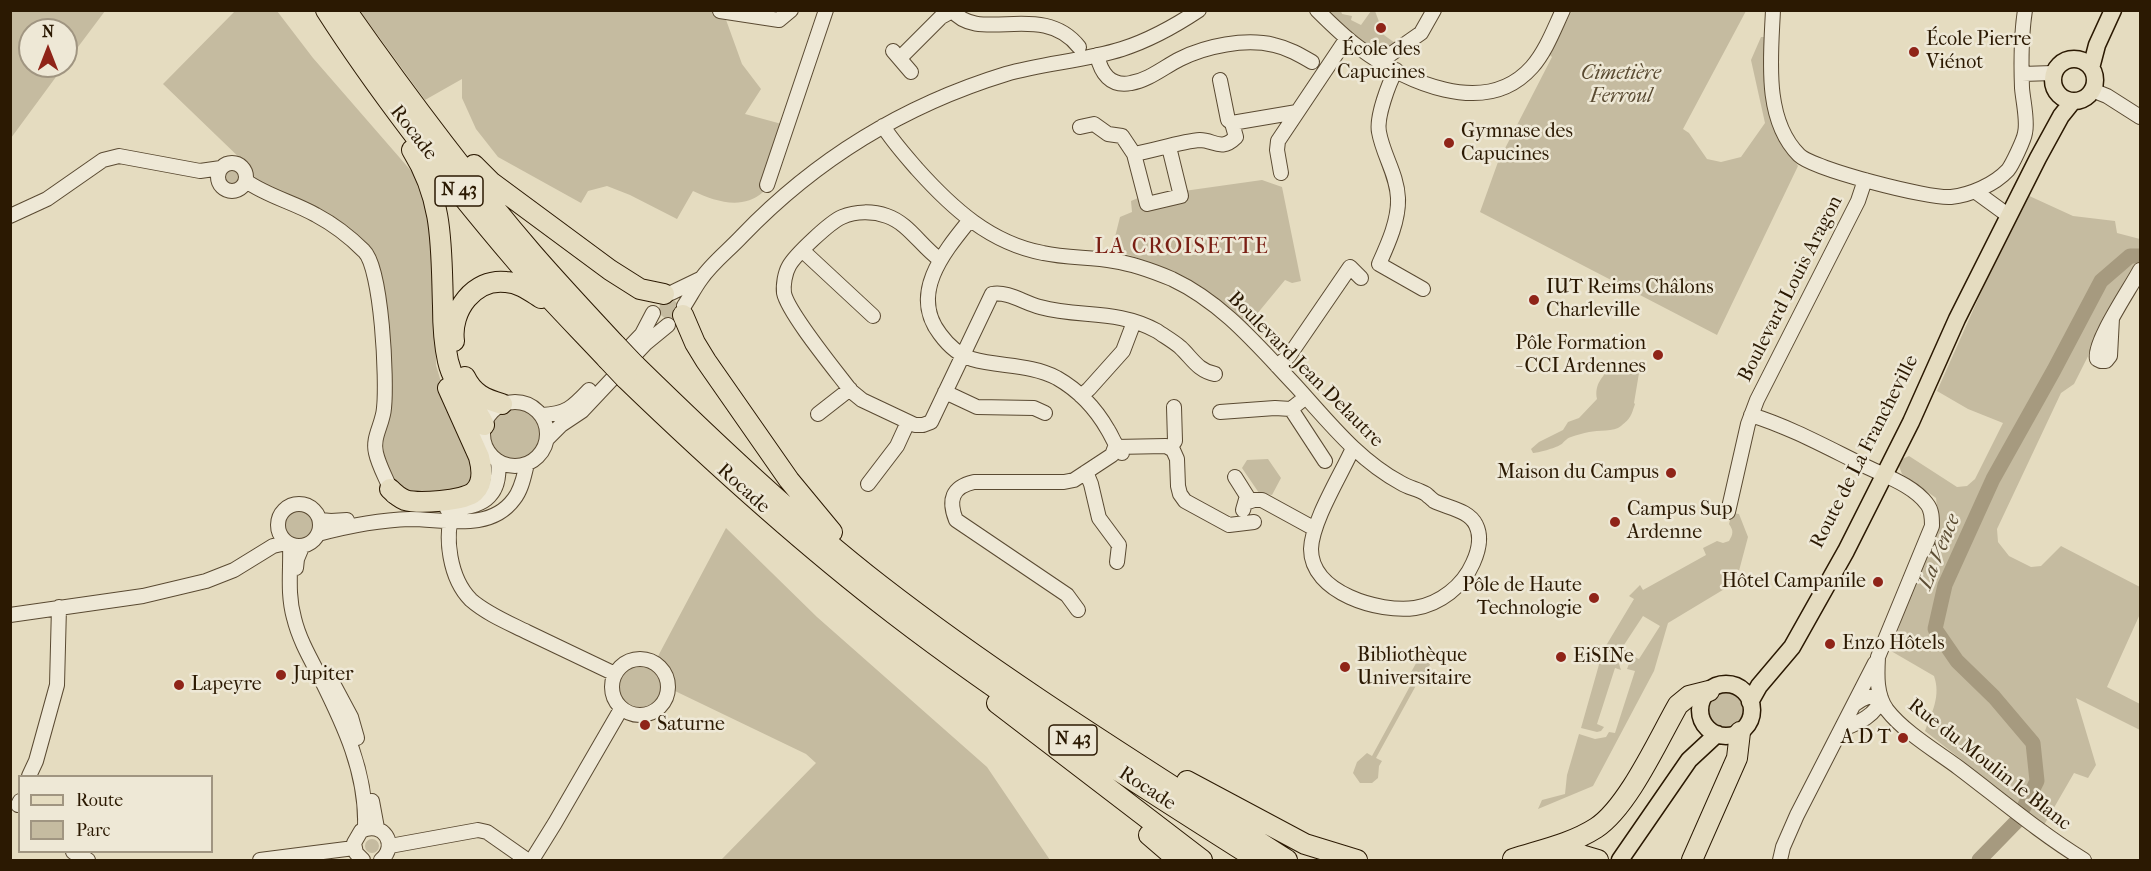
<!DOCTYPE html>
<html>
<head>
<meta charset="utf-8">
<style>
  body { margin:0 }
  #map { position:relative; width:2151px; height:871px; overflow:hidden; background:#e5dcc0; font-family:"IM FELL French Canon",serif }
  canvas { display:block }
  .frame { position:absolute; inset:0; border:12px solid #2b1902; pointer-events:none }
  .legend { position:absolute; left:18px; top:775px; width:195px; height:78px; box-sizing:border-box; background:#eee8d6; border:2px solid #a09581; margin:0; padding:8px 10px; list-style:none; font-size:18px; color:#2b1902 }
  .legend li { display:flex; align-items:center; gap:12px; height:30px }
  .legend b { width:30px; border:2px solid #a09581 }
  .north { position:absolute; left:18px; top:18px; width:60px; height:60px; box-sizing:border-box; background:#eee8d6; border:2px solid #a09581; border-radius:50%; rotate:0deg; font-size:16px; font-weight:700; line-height:24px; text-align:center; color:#2b1902 }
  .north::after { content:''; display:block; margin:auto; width:21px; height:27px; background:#8f2418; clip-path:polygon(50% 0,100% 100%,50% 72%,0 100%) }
</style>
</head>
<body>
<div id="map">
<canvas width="2151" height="871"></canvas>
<div class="frame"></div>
<ul class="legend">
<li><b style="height:8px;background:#e5dcc0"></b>Route</li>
<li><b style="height:16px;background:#c5bba0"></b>Parc</li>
</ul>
<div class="north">N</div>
</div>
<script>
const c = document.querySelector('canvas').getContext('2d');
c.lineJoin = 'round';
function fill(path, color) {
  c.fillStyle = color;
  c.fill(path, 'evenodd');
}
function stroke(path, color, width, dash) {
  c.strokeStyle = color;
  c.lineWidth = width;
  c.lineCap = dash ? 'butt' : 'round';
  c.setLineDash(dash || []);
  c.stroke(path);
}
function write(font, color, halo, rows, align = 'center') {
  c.font = font + ' "IM FELL French Canon",serif';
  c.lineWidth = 5;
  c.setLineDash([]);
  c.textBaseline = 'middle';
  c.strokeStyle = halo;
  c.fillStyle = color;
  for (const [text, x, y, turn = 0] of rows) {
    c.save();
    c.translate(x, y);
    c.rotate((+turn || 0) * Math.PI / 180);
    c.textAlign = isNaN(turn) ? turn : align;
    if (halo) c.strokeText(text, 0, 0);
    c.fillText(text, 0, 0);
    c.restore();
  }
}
const green = new Path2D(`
  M11,10L105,11L66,63V30H30V66H64L11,138Z
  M235,11H277L313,58L426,188L435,213L436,365L441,382L478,461L469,491L435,496L398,489L380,450L382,432L373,255L252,177L246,164L163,84Z
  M360,11H724L725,17L742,64L761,89L745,114L789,126C784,139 771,185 763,192C743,210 716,202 693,191L677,219L630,195L607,186L588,191L581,203L498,157L476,129L462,98V79L425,100Z
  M1328,11H1341L1342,14L1352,16L1351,20L1361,25L1371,11H1375L1384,35L1395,43C1390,45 1383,49 1377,49C1364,48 1338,20 1328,11Z
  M1572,11H1746L1683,129L1689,133L1707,159L1721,162L1741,157L1765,123L1751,60L1761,37H1766L1790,154L1798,166L1717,335L1480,212L1498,162L1552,57L1549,54Z
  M223 177a9 9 0 1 1 18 0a9 9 0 1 1-18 0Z
  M1262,180L1282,187L1301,281L1292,283L1285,280L1247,326L1209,296L1151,263L1112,249L1120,217L1132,212L1131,201L1138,198L1143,209L1185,201L1184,191Z
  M2025,194L2073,216L2115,221L2117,233L2140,239V253L2074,384L2061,393L1997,529L1998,542L2009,556L2031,567L2041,566L2061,546L2140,587V614L2107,687L2140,704V730L2076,698L2096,765L2088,778L2074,773L2044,825L1925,731C1932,712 1941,696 1934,676L1891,651L1917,574L1939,525L1936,498L1902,474L1899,466L1902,459L1909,456L1957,487L1967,486L1975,479L2003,423L1968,409L1937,391Z
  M659 309a10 10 0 1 1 20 0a10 10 0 1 1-20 0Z
  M1612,366L1640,367L1634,403L1635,404C1631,416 1631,418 1621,426C1614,432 1598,430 1589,432C1583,433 1577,435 1571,437C1565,439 1564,443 1560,445C1556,448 1537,453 1533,453L1531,449L1539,442L1563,430L1568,422L1579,418L1597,399C1594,384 1603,376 1612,366Z
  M490 434a25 25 0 1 1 50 0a25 25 0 1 1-50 0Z
  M1268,459L1281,478L1272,495L1259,493L1242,468L1247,460Z
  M283 525a16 16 0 1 1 32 0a16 16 0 1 1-32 0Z
  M1732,513L1739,514L1748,537L1736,582L1668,623L1654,671L1593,786L1538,809L1542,800L1565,794L1567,775L1579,734L1595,739L1606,737L1609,732L1615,733L1635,671L1627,669L1632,656L1639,659L1660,626L1643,616L1622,648L1628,652L1625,655L1620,657L1604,649L1634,599L1629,596L1640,585L1643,590L1706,555L1703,548L1717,541L1723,543L1729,541C1733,534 1734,531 1729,524Z
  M726,528L817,617L987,767L1050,860H721L816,763L806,754L675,691L670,672L656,660Z
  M1602,654L1618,661L1621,670L1615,668L1597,724L1604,727L1601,731L1597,732L1581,728Z
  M1419,658L1430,664L1424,682L1419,680L1376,758L1382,761L1379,766L1378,778L1372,783H1360L1353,773L1357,762L1367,753L1372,756L1415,677L1410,674Z
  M617 688a24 24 0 1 1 48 0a24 24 0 1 1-48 0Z
  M1707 710a18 18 0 1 1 36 0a18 18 0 1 1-36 0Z
  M365 846a7 7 0 1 1 14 0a7 7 0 1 1-14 0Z`);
const river = new Path2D(`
  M1979,860L2017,821L2037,781L2033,743L1994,697L1957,661L1935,629L1945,585L1993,479L2054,370L2101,281L2130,256H2140`);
const minor = new Path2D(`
  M952,10C979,45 1042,0 1079,47
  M1317,10C1330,23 1343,36 1358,47C1404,81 1485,120 1532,67C1546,51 1554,29 1563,10
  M1773,10C1771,56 1763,119 1799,155C1813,169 1929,199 1951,197C1970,195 1994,185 2008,170C2012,165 2024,140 2025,133C2028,121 2023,101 2022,88C2021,62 2021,36 2025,10
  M720,11L779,20L791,10
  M893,51L911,72
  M1097,55C1101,73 1110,87 1131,83C1149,80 1164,67 1180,59C1206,46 1245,38 1274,45C1288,48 1300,55 1312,62
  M900,58L941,17L952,11
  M1381,61L1421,33L1434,10
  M1396,70C1389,83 1376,117 1379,132C1383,155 1397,174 1398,198C1399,220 1388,244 1379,264L1423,289
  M2022,74L2053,73
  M1220,80L1228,120L1232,123
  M2092,90L2107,96L2140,117
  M883,126C893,142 905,155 917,169C952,208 990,243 1043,253C1066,258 1090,257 1114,261C1134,264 1153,271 1172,279C1223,303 1258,346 1296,386C1328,421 1358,460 1401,483C1409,488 1418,489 1426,494C1427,495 1433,500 1434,501C1448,508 1469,510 1476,525C1482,537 1478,552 1473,563C1463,586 1440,604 1415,608C1379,613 1311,593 1311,549C1312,521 1341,475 1353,448
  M1080,127L1094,124L1108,134L1122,136L1134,154L1147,204L1181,196L1169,147
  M1134,154C1152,151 1183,141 1200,140C1214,140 1221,152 1236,137L1232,123L1297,112
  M218 177a14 14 0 1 1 28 0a14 14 0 1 1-28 0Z
  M1281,173L1277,150L1278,141L1347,38
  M246,181C267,196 293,202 316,215C333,224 350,237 364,251C382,268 387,381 384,408C383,424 372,437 376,453C379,467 388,481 393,496
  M767,185L826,10
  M1976,192L2009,216
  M10,216L47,199L103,160L119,156L200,171L221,168
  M969,221C944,252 909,294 940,334C948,345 959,355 972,359C1000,367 1030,364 1057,378C1078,390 1096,409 1108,430C1113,438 1115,446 1122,453
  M803,251L873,316
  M939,259C921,246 908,223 887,216C873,211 856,211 842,217C830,222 795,255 789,266C785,273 783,285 784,293C788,313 836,371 851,391L862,400L915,425H923L931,422L992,294C1008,291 1024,303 1040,307C1080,318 1117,309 1157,331C1164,336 1173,341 1180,347C1192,358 1198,371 1215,374
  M671,293L700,279
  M684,306C690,297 695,287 701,279C712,263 729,250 742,236C815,160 905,105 1006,74C1044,63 1084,61 1122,49C1150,40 1175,26 1199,10
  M2112,318L2110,356L2106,361H2101L2097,359C2092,344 2132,286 2140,270
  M620,357L642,334L653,313
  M1277,366L1289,356L1350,267L1361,278
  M945,392L977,407L1034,408L1045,413
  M1081,396L1089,389L1123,351L1134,322
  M483 434a32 32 0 1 1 64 0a32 32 0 1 1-64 0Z
  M1291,409L1325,461
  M1220,412L1275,408L1291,409L1306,397
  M818,414L850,389
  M542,415C566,414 572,408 589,390
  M1751,415C1790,427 1828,448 1865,466C1885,476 1913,485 1927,504C1932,510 1932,518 1932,526L1878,657C1877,675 1876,695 1887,710C1904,732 1936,751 1959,768C2000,799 2040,833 2084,860
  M547,439L561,425L582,411L646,343L668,325
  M1170,448L1175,441L1174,407
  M1086,472L1091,484L1099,518L1119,545L1117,562
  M1235,477L1247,496L1243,510
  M868,484L897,446L908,422
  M1245,503L1254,500H1262L1315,529
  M278 525a21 21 0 1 1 42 0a21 21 0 1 1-42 0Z
  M447,509C480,508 502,499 498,461
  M454,509C443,536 450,579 471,600C487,614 509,623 527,632C556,646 586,660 615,674
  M1728,512L1748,424L1757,400L1858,201L1865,180
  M320,520L331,521L347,520
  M318,534C348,526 379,520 410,519C445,519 490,532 514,499C522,489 524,475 527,464
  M290,545C291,570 287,593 294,618C299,639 310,658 320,677C344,725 367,773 365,828
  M296,568L297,559L302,547
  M1078,610L1067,595L956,520C948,500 952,487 974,482H1064L1074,480L1112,455L1115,447L1166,446L1173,450L1177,459L1178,486L1180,494L1185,501L1229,525L1254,522
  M10,615L143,596L206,581L234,570L273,546L286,543
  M612 687a28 28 0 1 1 56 0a28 28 0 1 1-56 0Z
  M328,674L351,717L357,738
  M1843,729C1858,723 1877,715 1881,698C1869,695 1865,697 1855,704
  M29,776L36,761L57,685L59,607
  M372,801L377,828
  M18,805L20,801
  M390,846L478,830L487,832L527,860
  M73,852L88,860
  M260,860L354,848
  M363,860L356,853L354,843L361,831C383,820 399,845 381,860
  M532,860L555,823L621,709
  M1780,860L1783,847L1797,815L1875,663`);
const major = new Path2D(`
  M2053 80a21 21 0 1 1 42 0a21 21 0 1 1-42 0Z
  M2091,68L2097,45L2113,10
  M1700 710a26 26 0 1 1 52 0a26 26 0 1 1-52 0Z
  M1750,702L1759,686L1792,647L1846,551L1911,422L1957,319L2038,158L2061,116L2073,101
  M1620,860L1689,760L1717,734`);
const highway = new Path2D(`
  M326,10C383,99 449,182 517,262C545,295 577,327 607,359
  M346,10C405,94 466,176 533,254C560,285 588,315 616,345
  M412,150C444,201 441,248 443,306C443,324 444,343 448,361C454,388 474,402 484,425
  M474,165L491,182L610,270L640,289L664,294
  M683,315L695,343L706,361L789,480L832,532
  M454,341C450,311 474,278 506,282C520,283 530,291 541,298
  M635,365C714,442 794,518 881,586C1010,686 1150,771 1287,860
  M465,377C473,394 485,399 502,404
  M625,378C711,461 799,541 894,614C1010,703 1135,782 1258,860
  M390,489C394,493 400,498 405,500C418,504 464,501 474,492C484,483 482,468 479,457L448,388
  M997,703L1202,860
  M1187,781L1305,844L1357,860
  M1149,835L1178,860
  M1550,853L1571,852L1598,860
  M1513,859C1541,850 1571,844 1596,828C1628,807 1658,740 1678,705L1689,696L1709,691
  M1692,860L1737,758L1740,732`);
const highwayBridge = new Path2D(`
  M616,345L635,365
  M607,359L625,378`);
const markers = [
  [1381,28,6,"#8f2418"],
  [1914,52,6,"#8f2418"],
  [1449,143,6,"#8f2418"],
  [1534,300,6,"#8f2418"],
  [1658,355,6,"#8f2418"],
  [1671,473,6,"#8f2418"],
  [1615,522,6,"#8f2418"],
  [1878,582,6,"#8f2418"],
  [1594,598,6,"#8f2418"],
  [1830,644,6,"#8f2418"],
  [1561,657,6,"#8f2418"],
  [1345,667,6,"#8f2418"],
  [281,675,6,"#8f2418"],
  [179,685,6,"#8f2418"],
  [645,725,6,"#8f2418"],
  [1903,738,6,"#8f2418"]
];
const shields = [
  [459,191,48],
  [1073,740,48]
];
const shieldNames = [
  ["N 43",459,191],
  ["N 43",1073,740]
];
const poiNames = [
  ["École Pierre",1926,40],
  ["Viénot",1926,63],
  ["École des",1381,50,"center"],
  ["Capucines",1381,73,"center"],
  ["Gymnase des",1461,132],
  ["Capucines",1461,155],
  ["IUT Reims Châlons",1546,288],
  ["Charleville",1546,311],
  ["Pôle Formation",1646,344,"right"],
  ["- CCI Ardennes",1646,367,"right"],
  ["Maison du Campus",1659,473,"right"],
  ["Campus Sup",1627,510],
  ["Ardenne",1627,533],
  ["Hôtel Campanile",1866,582,"right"],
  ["Pôle de Haute",1582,586,"right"],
  ["Technologie",1582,609,"right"],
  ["Enzo Hôtels",1842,644],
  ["Bibliothèque",1357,656],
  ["Universitaire",1357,679],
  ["EiSINe",1573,657],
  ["Jupiter",293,675],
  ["Lapeyre",191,685],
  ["Saturne",657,725],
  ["A D T",1891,738,"right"]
];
const parkNames = [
  ["Cimetière",1621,74],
  ["Ferroul",1621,97]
];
const streetNames = [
  ["Rocade",413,133,52],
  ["Boulevard Louis Aragon",1791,289,-63],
  ["Boulevard Jean Delautre",1305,370,45],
  ["Route de La Francheville",1865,452,-63],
  ["Rocade",743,489,42],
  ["Rue du Moulin le Blanc",1989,765,38],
  ["Rocade",1147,789,33]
];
const waterNames = [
  ["La Vence",1940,552,-68]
];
const quarterNames = [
  ["LA CROISETTE",1182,248]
];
fill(green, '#c5bba0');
stroke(river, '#a69a7f', 15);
stroke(minor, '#5a4a32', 16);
stroke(major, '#2b1902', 19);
stroke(highway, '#2b1902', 22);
stroke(minor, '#eee8d6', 14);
stroke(major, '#e5dcc0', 16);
stroke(highway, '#e5dcc0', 20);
stroke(highwayBridge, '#2b1902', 22, []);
stroke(highwayBridge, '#e5dcc0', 20);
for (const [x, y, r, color] of markers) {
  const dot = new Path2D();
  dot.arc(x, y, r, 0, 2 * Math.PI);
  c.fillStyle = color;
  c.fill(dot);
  stroke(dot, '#eee8d6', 2);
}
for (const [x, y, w] of shields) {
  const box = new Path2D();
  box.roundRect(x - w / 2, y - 15, w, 30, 4.5);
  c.fillStyle = '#eee8d6';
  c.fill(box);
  stroke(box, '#2b1902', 1.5);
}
write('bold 18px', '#2b1902', null, shieldNames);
write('20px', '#2b1902', '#eee8d6', poiNames, 'left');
write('italic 20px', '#594a31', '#eee8d6', parkNames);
write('20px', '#2b1902', '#eee8d6', streetNames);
write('italic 21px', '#5c4d34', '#eee8d6', waterNames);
c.letterSpacing = '1.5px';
write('22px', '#7a1f14', '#eee8d6', quarterNames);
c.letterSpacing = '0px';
</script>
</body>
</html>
